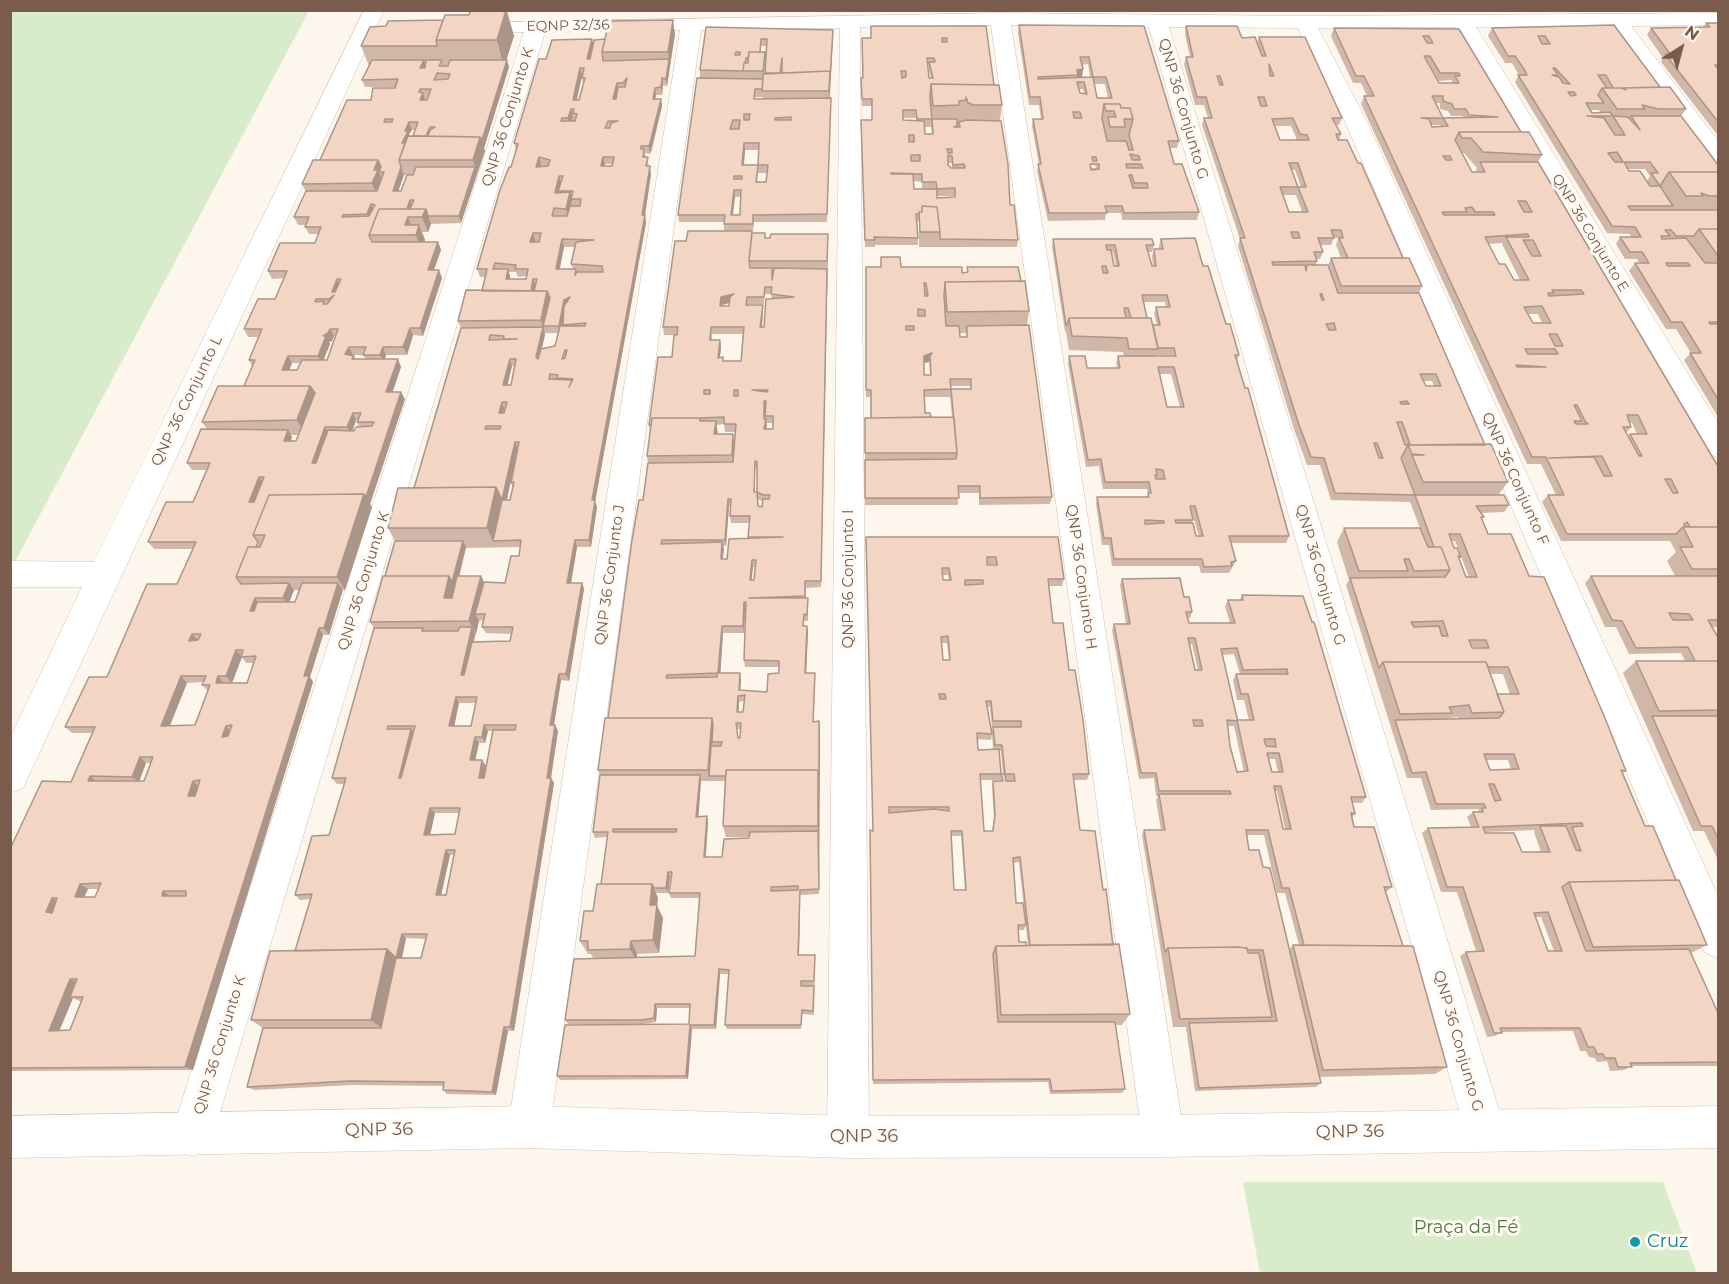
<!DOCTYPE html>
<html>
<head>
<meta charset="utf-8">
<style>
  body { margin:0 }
  #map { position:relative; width:1729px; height:1284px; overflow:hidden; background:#fdf6ec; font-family:Montserrat,sans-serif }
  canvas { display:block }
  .frame { position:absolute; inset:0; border:12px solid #7a5c4d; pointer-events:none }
  .north { position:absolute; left:1651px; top:18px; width:60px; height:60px; -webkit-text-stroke:4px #fffaf3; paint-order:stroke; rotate:36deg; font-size:16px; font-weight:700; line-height:24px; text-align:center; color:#7a5c4d }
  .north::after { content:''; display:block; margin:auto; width:21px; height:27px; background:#7a5c4d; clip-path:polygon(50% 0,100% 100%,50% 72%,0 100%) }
</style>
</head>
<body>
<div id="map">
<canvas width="1729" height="1284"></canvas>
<div class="frame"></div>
<div class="north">N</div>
</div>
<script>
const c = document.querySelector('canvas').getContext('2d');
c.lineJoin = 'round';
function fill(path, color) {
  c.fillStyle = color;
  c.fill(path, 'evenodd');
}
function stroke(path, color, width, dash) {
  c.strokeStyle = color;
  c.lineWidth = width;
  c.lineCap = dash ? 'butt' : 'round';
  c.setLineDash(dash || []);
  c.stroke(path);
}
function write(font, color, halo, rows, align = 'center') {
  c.font = font + ' Montserrat,sans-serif';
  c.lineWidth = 6;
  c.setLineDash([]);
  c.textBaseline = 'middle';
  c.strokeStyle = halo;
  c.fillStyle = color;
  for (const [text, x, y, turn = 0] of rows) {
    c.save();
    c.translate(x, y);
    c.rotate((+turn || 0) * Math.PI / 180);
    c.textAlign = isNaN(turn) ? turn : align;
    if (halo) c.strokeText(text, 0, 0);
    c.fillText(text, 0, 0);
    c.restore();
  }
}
const green = new Path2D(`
  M11,11H309L11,569Z
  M1243,1182H1663L1697,1273H1260Z`);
const street = new Path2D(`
  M1000,13L1305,16L1718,13V25L1631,26L1718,141V163L1710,161L1610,26L1476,27L1718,423V457L1708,454L1455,27L1318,28L1368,124L1718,896V958L1704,952L1346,124L1298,28L1169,27L1505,1130L1499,1145L1484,1151L1469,1145L1149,27L1011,25L1184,1136L1178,1151L1163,1157L1148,1151L1142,1136L991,25L860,27L869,1137L863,1152L848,1158L833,1152L827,1137L840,28L701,30L550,1127L544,1142L529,1148L514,1142L508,1127L680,30L545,32L213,1135L207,1150L192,1156L177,1150L171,1135L524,32L467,33L460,31L457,27L460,23Z`);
const secondary = new Path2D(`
  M364,10H384L23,788L10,793V738L82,587H10V561L94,562Z
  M529,1106L848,1116L1163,1115L1718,1106V1148L1163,1157L848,1158L529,1148L10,1158V1116Z`);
const wall = new Path2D(`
  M471,10H507L514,36L506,60L509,67L484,148L485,151L461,223L431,224L428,232H422L425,240L424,242H438L441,250L434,270L442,278L423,336L413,335L407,355H386L385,359L401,367L392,392L405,399L370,504L372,507L345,590H342L329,635H323L310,677L313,682L193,1070L10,1071V849L71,782L92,733H72L65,727L107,677L177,584L193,549H154L148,542L193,502L206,470H192L187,463L207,429L202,422L244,386L252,366L249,360L259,337H248L244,329L275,299L284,278L272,279L268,271L315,243L318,234H309L305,227L306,225H298L294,217L306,192L302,184L320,160L371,100L395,87H365L362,80L369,66L361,46L386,26L443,20L469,15ZM412,130H416L413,136H410L409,134ZM404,175H410L401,191H398ZM334,336H336L327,360H323L330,344L329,342L332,341ZM352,355H363L366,359H356L354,356ZM292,363H300L297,370H289ZM356,420H358L357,422L359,427L354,431H353ZM291,435H299L296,441H291L292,437ZM294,590H299L295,602H289ZM242,657L246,663H254L247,683H223H232ZM203,682L202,685L208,691L195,725L170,726L187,683ZM146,763H151L144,781H139ZM88,889H98L95,897H84ZM73,998L79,1001H81L70,1030H59Z
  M1706,23H1719V137L1661,62L1663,58L1647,35L1651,28H1703Z
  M1019,25L1144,26L1179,141L1177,148H1170L1174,164L1199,212L1197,220H1122L1121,213H1106L1105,220L1048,221L1037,171L1039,164L1032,126L1033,119H1041L1039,105H1029L1018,33ZM1088,64L1090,77H1082L1083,69L1082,65ZM1094,84H1105L1108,98H1097ZM1079,89H1083L1084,93H1080ZM1091,165H1095L1096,168H1092Z
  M1614,25L1660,87L1686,109L1681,116L1719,166V419L1684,360L1691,353L1676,329H1666L1629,271L1635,263H1639L1637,259H1625L1616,244L1620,237H1631L1630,234L1607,233L1515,82L1519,75L1512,63H1505L1488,36L1492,28ZM1591,110H1599L1600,112L1592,113ZM1628,169H1645L1650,176L1647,181Z
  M986,26L994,85L1002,105L1000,121L1010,205L1018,240L1017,247H919V221H916L918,238V245H875V247H865L861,120H872V106H862L861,78H863L871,38ZM928,65H929V70L931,78H929ZM903,118H916V121L903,120ZM924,127H931L932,134H925ZM948,163H952V168L948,165ZM913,181L922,182V189H914ZM937,196H954V197L937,198Z
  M1186,26L1242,38L1257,43L1259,37L1342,118L1339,125H1336L1341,134L1339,140L1403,258L1422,286L1419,293L1485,445L1508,482L1498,495L1509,505L1504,512L1481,513L1484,517L1482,520L1488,534L1529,576L1626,771L1623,773L1645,826L1676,880L1707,945L1691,953L1719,1015V1066H1632L1624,1070L1610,1071L1607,1061L1597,1062L1595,1058L1589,1057L1586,1051H1580L1573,1031L1502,1032L1495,1036L1487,1037L1460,956L1466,952L1476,951L1457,892H1441L1422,833L1428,828L1471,827L1467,817L1473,812L1479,811L1478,809L1431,810L1421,778H1407L1346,585L1349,580L1337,542L1344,528H1420L1410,502L1331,500L1320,465H1307L1294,429L1238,246L1240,239L1202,125L1204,118H1208L1204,105H1195L1184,64L1186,57H1190L1185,34ZM1275,126H1291L1297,140H1280ZM1292,170H1295L1301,187H1298L1296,195L1302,212H1289L1283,195H1296L1298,187ZM1334,238H1338V239L1336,245L1341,258H1331L1328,265H1316L1317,261V259H1320L1323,252L1321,245H1331ZM1423,381H1432L1434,386H1426ZM1451,541H1455L1469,577H1466L1459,559L1461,557L1454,548ZM1471,647H1481L1482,648H1472ZM1490,674H1503L1510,694H1497ZM1458,717L1459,719H1447L1448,718ZM1486,760H1508L1511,770H1490ZM1535,830L1534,832L1541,852H1522L1485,832ZM1535,917H1541L1554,951H1548Z
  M706,27L833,30L830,98L827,222H754L753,231H752V234L766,238L828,249L821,587L806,588V598L808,605V621H804V626L808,632L806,673H815L813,721L820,727L819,894L800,895L799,955L815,959L814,1015L802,1014L801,1029H727L725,1025L729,974H720L716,1029H692L688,1079L560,1080L557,1076L689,1024L690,1008H657L656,1022L644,1024H568L565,1020L593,958L591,954H588L580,941L593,911L601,884L607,837L595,838L593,832L600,775L598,770L608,718L643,500L648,463L647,456L650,432L649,425L672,357L674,335H664L663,327L686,241L724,231V222H679L678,215L744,79L700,78V70ZM761,46H766L765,61V52H761ZM756,97H763V99H755ZM745,150H759L758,165H744ZM758,173H767L766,182H757ZM735,197H741L740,215H732ZM765,294H771L772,299L764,327H762L763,313L748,304H764ZM729,303V306H722V305ZM712,334H743L741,361H724L720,357L721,347L720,340H712ZM767,423H773V429H766ZM724,424L725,432H735V443L718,434L716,425ZM755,468L757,469L758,499L763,502L762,507L759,506L755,492ZM729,506H731L730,516L731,523H749V538L727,559H723V546H726ZM753,567H755L754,580H751ZM745,609H746L744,660L745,667H779V673L767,692L740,690L741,680L720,673L723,633H744ZM744,701L743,712H739V702ZM737,729H740V738H738ZM701,781H725L723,826L726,837H749V838L722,857H706L708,822L698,817ZM670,877H671L669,893L671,898H700L695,956L637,958V954L659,953L663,918L657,906L658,898L656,893H668Z
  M1334,28L1459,29L1521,132L1542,155L1538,162L1719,468V627H1712L1719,639V862L1704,831H1693L1623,673L1636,661H1685L1681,653L1629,654L1616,627H1605L1585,583L1591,576H1675L1667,561L1676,552L1670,541H1561L1542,502L1548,495H1556L1541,464H1527L1361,104L1364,96H1367L1361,83H1353L1331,36ZM1452,80L1451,83H1439L1438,81ZM1436,103H1440V109L1448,111L1451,116H1463V117L1443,118L1440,125L1441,126L1432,127L1431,125H1440L1443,118ZM1462,153H1464L1476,167H1477L1476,170L1477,172H1472ZM1503,243L1502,244L1520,280H1514L1499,264L1489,244ZM1528,314H1538L1542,323H1533ZM1629,423H1632L1637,434H1630L1628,436L1626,433L1631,427Z
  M675,34L667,86L663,85L662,95H656L655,99H661L662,106L652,150L650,154L645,153L651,174L645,215L646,223L595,502L597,507L591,547H577L571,583H582L584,589L569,681L561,680L554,725H555L558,731L551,778L554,783L514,1031H508L496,1095L447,1094L443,1090L444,1086L353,1085L254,1090L247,1087L263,1028L251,1020L295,951L311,899L300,900L295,895L329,835L344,784H337L332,778L374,628L370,622L395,541L388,528L414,488L461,328L458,321L482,291L486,277H480L477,269L511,167L516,150L514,143L546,59L605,39ZM582,76V78L583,84L579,100H577ZM605,164H612V166H604ZM564,247H575L571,264L573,269H560ZM509,272H516L518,277L526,276V279H510V277ZM545,333H558L555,346L542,348ZM512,366H515L511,385H507ZM511,481L513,489L510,500H507ZM520,547L519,556L505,583L484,582L481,576H459L466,548ZM484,620L482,627L486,633L512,634L510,641L474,642L479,621ZM459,703H476L471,726H454ZM488,731H493L486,766L482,760H475L479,743H485ZM435,813H459L455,834L430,835ZM450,855H454L446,895H441ZM406,938L426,939L421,958H402Z
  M1053,239L1154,245L1152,252H1148L1152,266H1153L1152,256L1154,249H1159V246L1161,239L1203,266L1239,355L1237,361L1289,536L1286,543H1231L1236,561L1229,573H1201L1199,566H1112L1109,545H1102L1096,504L1097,497H1147L1148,494L1147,489H1103L1099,466L1086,467L1068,364L1069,356L1087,368H1117L1116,363L1118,356H1124L1123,352L1069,350L1066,332H1065L1052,247ZM1111,252H1113L1116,266H1114ZM1144,302H1165L1166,307H1156L1154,314L1157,325H1153L1147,318ZM1156,355H1172V356H1156ZM1160,374H1171L1180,407H1167ZM1191,513H1192L1199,536H1196L1192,523L1193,520Z
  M866,267H901L962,273L967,272V267L1021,281L1029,311L1027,325L1052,497L1050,504L979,505V493H958V505H865V418H871V397H866ZM960,333H966V337H960ZM929,362L930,375H924V363ZM951,386H970V389H951L950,397L952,417H931L925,413L924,397H950Z
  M866,537H1058L1064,579L1062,586H1049L1053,623L1069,670L1089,774L1087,780H1074L1080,830L1103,890L1113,945L1130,1014L1122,1025H1116L1125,1089L1122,1093L1050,1094L1048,1082L873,1084L870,836L873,831ZM987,564H995V565H987ZM942,575H948L949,580H943ZM942,643H947L949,660H943ZM987,707H990L992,727H1019H993L992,733ZM992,734L993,749L978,750L977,739L991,740ZM999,751H1001L1003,774H1001L1000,781H993L992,787L994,819L992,831H984L980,780H1000L1001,774ZM951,836H961L965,890H954ZM1019,862L1028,946L1019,942L1018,930H1024L1026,925L1016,903L1014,863Z
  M1122,579L1184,597L1192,612L1190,618H1187L1189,623H1230L1225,606L1228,600H1240L1242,595L1366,797L1362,803H1352L1355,814L1352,817L1354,827L1392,887L1386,892L1403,946L1447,1067L1435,1074L1319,1077L1321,1083L1316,1087L1195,1091L1186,1027H1173L1142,835L1144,830H1161L1156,800L1158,796H1156L1154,778L1139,779L1112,630L1114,624H1126L1120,585ZM1192,644L1198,670H1195L1189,645ZM1234,654L1240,674H1236L1233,680L1237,700H1244L1249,720H1237L1222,655ZM1228,726H1234L1244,772H1237L1230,746ZM1269,759H1275L1278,772H1272ZM1275,791H1277L1285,829H1283ZM1247,835H1264L1277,893H1285L1299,945H1293L1289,949L1263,867L1249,850Z`);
const shadedWall = new Path2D(`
  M506,10L514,36L504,67L497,40Z
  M673,20L675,34L670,66L668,52Z
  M833,30V37L829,106V91Z
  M592,39L594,47L589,66L587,59Z
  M669,59L670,66L667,86L666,79Z
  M424,60L426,67L423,75L420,68Z
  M507,60L509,67L484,148L485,151L477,174L473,160Z
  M580,68L582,76L575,107L573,100Z
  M1083,69L1082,77H1077V70Z
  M662,78L663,85L662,95L661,87Z
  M617,83L619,90L614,107L613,99Z
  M655,88L656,95L654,106L653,99Z
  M420,89L422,94L423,93L425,100H420L419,92Z
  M661,99L662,106L650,154L649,146Z
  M571,109L573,117L570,126L568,118Z
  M409,122L412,130L409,134L411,139L405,151L402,143L405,131Z
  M744,143L745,150L743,173L742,165Z
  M539,157L541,164L538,174L536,167Z
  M603,157L605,164L603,174L601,166Z
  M378,160L383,172H379L382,179L378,198L372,183L374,170Z
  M650,166L651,174L645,215L646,223L595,502L597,507L591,547L589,540L592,500Z
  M401,167L404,175L396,198L393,191Z
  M475,167L477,174L461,223L459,216Z
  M559,176L561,184L558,191L559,193H555Z
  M734,190L735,197L732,222L731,215Z
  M570,192L572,201L568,216L566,209Z
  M410,200L413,207L408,217L414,232L405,225L404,216Z
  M371,204L374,211L370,222L367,214Z
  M426,209L431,224L428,232L422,217Z
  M419,225L425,240L421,250L416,235Z
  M533,233L535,240L533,249L530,242Z
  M828,234V249L821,587V581Z
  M562,239L564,247L558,276L556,269Z
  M438,242L441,250L431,278L428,270Z
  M508,269L510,277L508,286L506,279Z
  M439,270L442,278L423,336L420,328Z
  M337,279L340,287L333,307L329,299Z
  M533,279L536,286L532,305L530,298Z
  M547,291L552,305L543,326L545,334L541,320Z
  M734,294L735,301L722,305L721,314L720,306L721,297Z
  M570,297L566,307L561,333L559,326L564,300Z
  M763,305V313L761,334L760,327Z
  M543,327L545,335L538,365L536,357Z
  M410,328L413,335L407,355L403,347Z
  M330,329L334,336L332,341L329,342L330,344L322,364L318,356L323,336Z
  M720,340L721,347L719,365L718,358Z
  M349,347L353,355L349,362L345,354Z
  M383,347L386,355L384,362L380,355Z
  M932,353L930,356L929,362L923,363L924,356Z
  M288,356L292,363L286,378L282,370Z
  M398,359L401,367L390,400L386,392Z
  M510,359L512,366L506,392L503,385Z
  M310,386L318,400L306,435L297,420Z
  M401,392L405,399L370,504L372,507L345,590L337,577L364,494Z
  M764,401L765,424L766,419L767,426L764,436Z
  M502,402L504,409L502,420L499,413Z
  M353,413L356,420L351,434L347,427Z
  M716,421L718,435L714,434Z
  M325,427L329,434L317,470L312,463Z
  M288,430L292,437L288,448L284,441Z
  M733,434L735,448L734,469L732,455Z
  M515,442L518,449L505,507L502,500Z
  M755,461V499L754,492Z
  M259,477L264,484L254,509L249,502Z
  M496,487L505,507L493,541L487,528Z
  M728,499L729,506L726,546L725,540Z
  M575,540L577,547L570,589L567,583Z
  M463,541L466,547L451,611L444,598L449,576Z
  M722,542L724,549L722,566L721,559Z
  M752,560L753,567L751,587L750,580Z
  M481,576L487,589L475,614L479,621L476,634L469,621Z
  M289,583L294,590L288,605L283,598Z
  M338,583L343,590L329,635L324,628Z
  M582,583L584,589L569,681L566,674Z
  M255,598L260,605L255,617L250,611Z
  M744,602L745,609L744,633L743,626Z
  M722,626L723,633L720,680L718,673Z
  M807,626L808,632L806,679L805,673Z
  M472,627L475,634L465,681L461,675Z
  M319,628L323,635L310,677L313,682L193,1070L185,1067Z
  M192,634L198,640L189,641Z
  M236,650L242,657L232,683L226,676Z
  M740,673L741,680L740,696L739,690Z
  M559,674L561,680L553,731L550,725Z
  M181,676L187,683L167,732L161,726Z
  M218,676L224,683L221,689L216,683Z
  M738,696L739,702L738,718L737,712Z
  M456,697L459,703L453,732L449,726Z
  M712,718L715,730L712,742L713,747L709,776L708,770Z
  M819,721L820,727L819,894L818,826Z
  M484,725L488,731L485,743L482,737Z
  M555,725L558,731L550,784L547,778Z
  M226,726L231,732L228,743L222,737Z
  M411,729L416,735L404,784L399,778Z
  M475,737L479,743L474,766L470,760Z
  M140,757L146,763L139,782L132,777Z
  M482,760L486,766L483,784L479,778Z
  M700,775L701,781L698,822L696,817Z
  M90,776L97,782L88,781Z
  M551,778L554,783L514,1031L510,1027Z
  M193,781L199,787L195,801L188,796Z
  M430,808L435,813L429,840L424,835Z
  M707,816L708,822L705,862L704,857Z
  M446,850L450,855L440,900L436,895Z
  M668,872L670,877L668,893L666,888Z
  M80,884L88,889L82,902L75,897Z
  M652,884L658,898L657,906L663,918L659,953L653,940L650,905Z
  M800,890V895L799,960L798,955Z
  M163,891L170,896H162Z
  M52,898L60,903L54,917L46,912Z
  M402,934L406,938L401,962L396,958Z
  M631,941L637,954V962L630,949Z
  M387,949L401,962L386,1031L371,1020Z
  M719,969L720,974L716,1029L714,1025Z
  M70,979L78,983L70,997L73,998L58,1034L49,1031Z
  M655,1004L657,1008L656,1022L654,1018Z
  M690,1025L692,1029L688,1079L686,1076Z
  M504,1027L508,1031L496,1095L492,1092Z`);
const building = new Path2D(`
  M471,10H506L497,40H436L445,15H469Z
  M443,20L436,40L437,46H361L370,27L386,26L388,21Z
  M673,20L668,52H602L609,21Z
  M1706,23H1719V65H1715L1719,70V123L1665,54L1671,55L1651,28L1710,27Z
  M1019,25L1144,26L1179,141H1168L1174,164H1182L1199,212L1124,213L1122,206H1105L1107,213H1049L1038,164H1041L1033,119H1043L1040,97H1030ZM1080,57H1089L1093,77L1038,79V77L1078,75L1077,70L1083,69ZM1093,77H1106L1112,98H1097ZM1077,82H1084L1087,94L1080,93ZM1104,104H1120L1121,108H1130L1133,119L1129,135L1133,150H1129L1126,141H1107L1102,118ZM1073,112H1080L1082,118H1074ZM1130,154L1139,156L1140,160H1132ZM1092,157H1096L1097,161H1093ZM1090,164H1099V169L1091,170ZM1126,164H1141L1143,168H1127ZM1129,175H1132L1134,183H1147L1148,188H1133Z
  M1614,25L1660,87L1624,88L1623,89L1622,88H1613L1606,75H1598L1607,88H1602L1598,95L1604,103H1586L1592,113L1610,112L1613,116H1587L1604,118L1615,135H1625L1613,116L1628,117L1640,130L1631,116H1681L1719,166V172H1669L1660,186L1651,173H1658L1650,162H1623L1617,152L1608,153L1615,162H1624L1629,171H1640L1650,186H1660L1673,206H1628L1631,210H1719V229H1699L1694,236H1676L1671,230H1665L1670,236H1661L1662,239L1686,238L1705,263H1719V322H1709L1710,324H1719V401L1690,353H1701L1682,322H1671L1635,263H1649L1642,252H1630L1620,237H1641L1635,227L1612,226L1518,75H1527L1524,69L1515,56H1508L1492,28ZM1538,36H1545L1550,44H1542ZM1553,68H1555L1570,84L1563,83L1559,77L1552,75H1558ZM1568,92H1574L1576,95L1571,96ZM1666,263H1688L1690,266H1668Z
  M871,26H986L994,85L931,84L930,98L932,119H957V126L954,127H960L959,122L967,120L1001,121L1008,164L1010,205H1014L1018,240L940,239V232L937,207L922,206V212H919V214H916L918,238L874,237L875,240H865L861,120H872V99H862L861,78H863L862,38H871ZM942,38H947V42H942ZM927,58H934L935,62H929L933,78H929ZM901,71H906V77L902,78ZM903,110H916L917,119H932L933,134H925L924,121L903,120ZM909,135H914V142H909ZM947,149H952V153H948ZM911,155H920V161H911ZM948,155L952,156L953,165L964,164L965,168H951L948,165ZM891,173L922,174V182H936L937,189H914L913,174H891ZM955,188V197L937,198V189Z
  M1186,26H1237L1242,38L1255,37L1262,56H1266L1259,37H1305L1342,118H1332L1341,134H1336L1338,140H1347L1358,163H1361L1403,258H1348L1339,238H1343L1341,230H1331L1334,238H1318L1323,252H1314L1317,261L1272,262L1273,265H1305L1306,271L1307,265H1328L1338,293H1419L1485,445H1408L1401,458L1415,495L1335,493L1324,458L1311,457L1298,422L1240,238H1245L1204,118H1212L1206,97H1197L1186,57H1193ZM1269,64L1274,76H1270ZM1217,76H1220L1223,85H1220ZM1258,97H1264L1267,106H1261ZM1293,118L1300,134L1307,135L1309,140H1280L1272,119ZM1289,163H1298L1306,187H1298L1308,212H1289L1280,187H1298ZM1291,232H1298L1300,238H1293ZM1320,294H1322L1324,300H1322ZM1334,323L1336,330H1329L1326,324ZM1420,374H1436L1441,386H1426ZM1407,401L1409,404H1401L1400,402ZM1397,422H1402L1410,444L1405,445ZM1374,443H1377L1383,458H1379Z
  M706,27L833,30L830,78V71L782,73V58L780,73H765L767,39H761L760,52H749L748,58H746L745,63H744L743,71L700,70ZM736,52H740V55H735Z
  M1334,28L1459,29L1521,132H1459L1455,140L1472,172H1485L1480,162H1538L1719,468V527H1690L1687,522L1684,524L1685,527H1683L1676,534H1567L1548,495H1564L1546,457H1532L1364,96H1374L1364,76H1356ZM1423,36H1429L1433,43H1427ZM1424,56H1430L1440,73H1459L1460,76H1455L1459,83H1439ZM1432,96H1443V101L1452,104L1454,109H1466L1469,115L1498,117L1443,118L1448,126L1432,127L1429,119L1421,118H1443ZM1443,156H1450L1452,160H1446ZM1518,201H1526L1532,212H1524ZM1472,207L1475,212H1493L1495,215H1444L1442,212H1467L1465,208ZM1528,234L1529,237H1506L1529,280H1514L1505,264H1499L1485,237ZM1523,240H1533L1541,256H1532ZM1552,290H1581L1584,294L1549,296L1548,293H1554ZM1542,306L1551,323H1533L1524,307ZM1549,334H1557L1563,346H1555ZM1525,349H1555L1558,354H1528ZM1516,365L1546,367H1517ZM1574,405H1577L1585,421L1588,424H1576L1574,421H1582ZM1627,415H1638L1647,434H1630L1642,456H1639L1623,427H1631ZM1602,456L1612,476H1604L1594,457L1549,458ZM1665,479H1671L1678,493H1673Z
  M592,39L587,59H590L594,40L605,39L602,52L603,61L669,59L666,79L662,78L661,87L655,88L653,99H661L650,143L649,146H641V149H644L643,157H648L646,166H650L642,215H645L592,500H595L589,540H575L567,583H582L566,674H559L550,725H555L547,778H551L510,1027H504L492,1092L443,1090L444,1082L348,1081L247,1087L263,1028H381L396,958H421L427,934H402L396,958L387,949L295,951L312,894L295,895L312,836L329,835L346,778H332L374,628H423L422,631H458L460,627H472L461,675H464L472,642L510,641L513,627H482L485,614H475L484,582L505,583L511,556H519L521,540L493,541L502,500L496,487L414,488L461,328L543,327L536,357L538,359L541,349L555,346L560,326H585L586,323L563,325L564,306L570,297L564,300L559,326H543L550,298L547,291H534L537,279H533L531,291H482L487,269H477L500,190L509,167H511L518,144L514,143L539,59H546L552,40ZM580,68H584L582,78H585L579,100H573ZM627,78L625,87H618L616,99H613L617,83H623ZM571,109H574L573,113L577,114L575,121H561L562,118H568ZM608,121H618L611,123L610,128H605ZM539,157L550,160L548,166L536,167ZM603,157H614L612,166H601ZM559,176H563L558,191H573L571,199H581L580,206H570L567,216H552L554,208L566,209L570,192L555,193ZM533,233H541L539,242H530ZM562,239L594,240L576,242L571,264L602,266L603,272H577L575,275L576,269H556ZM495,263L516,265L515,269H528L526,279H506L508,269H493ZM490,335L504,336L503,339H517L489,340ZM565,350H567L565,358L562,359ZM510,359H516L511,385H503ZM550,374L558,375L557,378L573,379L569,387L572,380L549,379ZM502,402H507L504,413H499ZM486,426H501L500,429H485ZM515,442H519L511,483L514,482L510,500H502ZM456,697H477L471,726H449ZM484,725H516L515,730H493L484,778H479L482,760H470L475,737H482ZM388,726H415L401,778H399L411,729H387ZM430,808H460L455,834L424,835ZM446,850H455L446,895H436Z
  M749,52H765L763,71H743L744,63H748Z
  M372,60H424L420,68H425L426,60H442L439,66H448L450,60H507L482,140L480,137L428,136L430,130L435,127H430L426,136H413L418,122H409L405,131H408L402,143H405L399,160L401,167L393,191H401L407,175H413L416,167H475L459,216H428L426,209H410L414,200H410L407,209H379L369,235L372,242H438L428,270H439L420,328H410L403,347H383L380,355H363L366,347H349L345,354L354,356L352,359H398L386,392H401L366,497L364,494L269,495L253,535L258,542L256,547H248L236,577L241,584L289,583L283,598H255L250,611H254L257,602H295L302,583H338L324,628H319L304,676H309L185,1067L10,1068V849L42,781L71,782L95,727H65L89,677H107L147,584H177L196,542H148L166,502H193L210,463H187L201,429L288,430L284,441H296L315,393L310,386H244L255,360H249L262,329H244L258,299H275L287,271H268L280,243H315L321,227H305L309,217H294L306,191H377L384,172H379L381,167L378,160H320L347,100H371L373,88H395L398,79L362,80ZM437,73L450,74L448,79L434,80ZM420,89H431L427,100H420L423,93L419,92ZM385,119H393L392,122H384ZM371,204L375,205L369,216L342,217L343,215L367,214ZM337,279H341L335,292H332ZM334,295L327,304H323L324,301L315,302L316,299H329ZM330,329H338L327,360H302L297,370H282L288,356H318L326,336H323L328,333ZM353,413H361L357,422H374L372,426L356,427L354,431L328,430L316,463H312L325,427H347ZM259,477H264L254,502H249ZM192,634H201L198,640L189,641ZM236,650H243L241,657L256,656L247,683H216L218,676H226ZM181,676H206L202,685H210L195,725L161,726ZM232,725L228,736L222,737L226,726ZM140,757H153L144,781H88L90,776L132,777ZM200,780L195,796H188L193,781ZM101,883L95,897H75L80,884ZM163,891H186V896H162ZM52,898H57L52,913L46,912ZM70,979H77L70,997H83L70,1030L49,1031Z
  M830,71L829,91H762L763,74Z
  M697,78L763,79L762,89H755L754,99L831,98L827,214L753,215V224H724L725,215H678ZM744,114H750L749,120H744ZM791,117V120H775V118ZM733,120H740L739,129H730ZM744,143H759L758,165H742ZM758,165H768L766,182H756ZM734,176H742V179H734ZM734,190H741L740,215H731Z
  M931,84L999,85L1002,105H974L968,103L966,97V100L959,101V105L933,106Z
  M1670,87L1686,109H1658L1642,105L1645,109H1617L1602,88H1622L1626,90L1624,88Z
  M1104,104H1120L1121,108H1130L1133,119H1124L1125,127H1110L1108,117H1116L1114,111H1106Z
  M1459,132H1529L1542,155L1483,152L1471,138H1462Z
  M408,136L480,137L473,160H399Z
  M313,160H378L374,170H378L372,183L302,184Z
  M1669,172H1719V196H1709L1701,193L1703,196H1686Z
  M922,206L937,207L940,232H920L919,212H922Z
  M379,209H426L422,217H408L405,225H419L416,235H369Z
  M1699,229H1719V256H1718Z
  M688,231H752L749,261L750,268H772V280L774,268L827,269L821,581H805V596L749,598H808L807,615L804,614L803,626H807L805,673H815L813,722L819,721V775L818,770H726V776H709L711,746H721L722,742H712L713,724L712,718H608L632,540L639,500H643L648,463L733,462L736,424H724V417L700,418H652L651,425H649L658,357H672L674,335H677L678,327H663L675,241H686ZM765,287H772L771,294L794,297L766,299L764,327H760L763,305H746L747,297H764ZM734,294L730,297L729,306H720L721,297ZM711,327H744L741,361H723V357L718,358L720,340H710ZM704,390H710V394H704ZM734,390H738V396H734ZM752,390H768L767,392ZM764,401H766L765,416H773V429H764L766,419H764ZM755,461L757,462V492L763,495H770L769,499H763L762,507L758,506L757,492H754ZM728,499H731L730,516H750L748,537H783L729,539L727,559H721L722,542L661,544L662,540H725ZM752,560H756L754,580H750ZM744,602H746L744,660L779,661V673L768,674L767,692L739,690L740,673H717V677L666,678L667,675L718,673L722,626H743ZM745,695L743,712H737L738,696ZM736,723H741L740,738H738Z
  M752,233H765V238H770L771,234H828L827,261H749Z
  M1195,238L1203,266H1208L1226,324H1230L1239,355H1235L1245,388H1248L1289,536H1229L1236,561L1231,562L1232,566L1204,567L1202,559H1114L1111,538H1104L1097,497H1149L1148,493H1151L1149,482H1105L1101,459L1088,460L1069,356H1085L1087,368H1120L1118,356H1176L1174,348H1158L1153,325H1160L1156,307H1170L1167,295H1142L1147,318H1131L1128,308H1124L1126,318H1069L1067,325H1066L1053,239H1152L1154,245H1146L1152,266H1156L1154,249H1163L1161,239ZM1106,245H1115L1119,266H1114L1111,250H1107ZM1102,266H1106L1108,273H1103ZM1158,367H1174L1184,407H1167ZM1156,469L1163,470L1165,479H1156L1155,475H1157ZM1190,506H1195L1203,536H1196L1193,523H1176L1175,520H1193ZM1145,520L1164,521V523L1145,524Z
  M881,257H900L901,267H962V273L968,272L967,267H1018L1021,281L945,282L944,296L946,326H959L960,337H967V326L1029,325L1052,497L980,498V486H958L959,498H865V460L956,459L957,453L951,389H971V379H950L951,389L924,390L925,413H930L931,417L871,418V390H866V267H881ZM924,283H926L928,296H925ZM918,309L925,310V316H918ZM906,326H914V330H906ZM932,353L930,356L931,375H924V356Z
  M1331,258H1409L1422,286H1341Z
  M1025,281L1029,311L947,312L945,282Z
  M466,290L547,291L541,320L458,321Z
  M1069,318H1151L1158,349H1129L1127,338L1072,336Z
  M218,386H310L297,420L202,422Z
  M954,417L957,453H865V418Z
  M652,418H700V421H716L714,434H733L732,455L647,456Z
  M1491,444L1508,482H1423L1412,455H1424L1412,454L1408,445Z
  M496,487L487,528H388L398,488Z
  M364,494L337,577H236L248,547H260L265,535H253L269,495Z
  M1415,495H1504L1509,505L1476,506L1484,517H1481L1488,534H1511L1529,576L1544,577L1605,718L1626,771L1621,770L1645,826H1653L1676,880L1569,882L1562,887L1585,949L1586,951L1689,949L1719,1015V1062L1630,1063L1632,1067H1618L1615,1058H1605L1603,1054H1597L1594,1047H1588L1580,1028H1500L1502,1033H1494L1466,952L1484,951L1463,887H1447L1428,828L1479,827L1473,812H1483L1482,808H1486L1484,804H1436L1426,772L1412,773L1395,720L1499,718L1504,712L1497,694H1519L1508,667H1488L1486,662H1383L1379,668L1350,578L1445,577L1450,570L1441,547H1434ZM1449,534H1460L1477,577H1466L1458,556L1461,557L1457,548H1454ZM1443,621L1448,636H1442L1439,626L1414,627L1411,622ZM1469,640H1486L1489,648H1472ZM1484,754H1514L1519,769L1490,770ZM1489,784H1494L1501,800L1495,801ZM1582,823L1583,826L1572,827L1581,851L1576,850L1566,826H1540L1550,852H1522L1514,833H1485L1483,827ZM1548,912L1562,951H1548L1534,913Z
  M1683,527H1719V569H1692L1680,547H1693Z
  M1344,528H1420L1428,547H1441L1450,570L1414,571L1409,559H1404L1408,571H1359Z
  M866,537H1058L1064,579H1048L1053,623H1063L1069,670H1075L1083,720L1089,774H1073L1080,830L1095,831L1103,890L1106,889L1113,945H1030L1020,857L1013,858L1016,903H1023L1026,925H1018L1019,942H1026V946H996L993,954L998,1022H1115L1125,1089L1052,1091L1050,1079L873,1080L870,830L873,831ZM987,557H996L997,565H987ZM942,568H949L951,580H943ZM965,580H983V584L965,585ZM948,636L950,660H943L941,637ZM939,694H945L946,699H940ZM986,701H991L993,721H1021V727H993L995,745H1002L1005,774H1001L1003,781H993L995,814L993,831H984L980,774H1001L999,749L978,750L977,733L992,734ZM1005,774H1014L1015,781H1006ZM889,807H949V811L934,809L889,813ZM951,831H962L966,890H954Z
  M395,541H463L452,582L449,576H385Z
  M383,576H449L444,598H452L457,576H481L469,621L370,622Z
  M1591,576H1719V620H1708L1719,639V661H1695L1688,647L1636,648L1622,621L1612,620ZM1669,613L1689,614L1693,620H1673Z
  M1180,578L1184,597H1189L1192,612H1186L1189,623H1235L1228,600H1243L1242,595L1303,596L1312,622H1314L1366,797H1351L1355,814L1351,813L1354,827H1374L1392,887H1384L1403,946L1304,945L1289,888H1282L1268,830H1246L1249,850H1259L1263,867L1270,868L1321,1083L1199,1088L1189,1023L1277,1021L1263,950H1247V948L1237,947L1168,948L1165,952L1144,830H1165L1159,794H1231L1230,791H1159L1156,773H1141L1114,624H1130L1122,579ZM1188,638H1195L1202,670H1195ZM1237,648L1243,670L1287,669L1288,674H1236L1241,694H1248L1254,720H1237L1248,771L1237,772L1230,746L1227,720L1237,721V718L1221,649ZM1193,720H1202L1203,726H1194ZM1264,739H1275L1276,747L1266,746ZM1267,753H1279L1283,772H1272ZM1274,786H1281L1291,829H1283Z
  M1636,661H1719V710L1659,711Z
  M1383,662H1486L1504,712L1472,713L1469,705L1449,707L1452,713L1400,714Z
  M1652,716H1719V840L1712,826H1701Z
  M605,718H712L708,770H598Z
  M726,770H818V826H723Z
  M600,775H700L696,817L707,816L704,857H722L724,839L749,838L750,832L818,831L819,889L800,890L798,955H815L814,981H801V986H814L813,1011L802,1010L801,1025H725L729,970L719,969L714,1025H690L686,1076H557L565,1025L689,1024L690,1004H655L654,1018L642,1020H565L574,959L695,956L700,893H669L672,872H668L666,888H654L652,884H601L608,832H593ZM613,829H677L676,832H613ZM798,886V890L771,891V887Z
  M1679,880L1707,945L1593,947L1569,882Z
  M597,884H652L650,905H657L653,940L631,941L630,949L588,950V941H580L584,911H593Z
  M1119,944L1130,1014L1001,1015L996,946Z
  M1293,945L1413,946L1447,1067L1323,1070Z
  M1237,947L1247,948L1248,953H1259L1272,1017L1180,1019L1168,948Z
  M387,949L371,1020H251L270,951Z`);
const markers = [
  [1635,1242,6,"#0f9aa8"]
];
const farStreetnames = [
  ["EQNP 32/36",568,26,-1],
  ["QNP 36 Conjunto E",1590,233,59]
];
const streetNames = [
  ["QNP 36 Conjunto G",1183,109,74],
  ["QNP 36 Conjunto K",508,117,-73],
  ["QNP 36 Conjunto L",187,401,-64],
  ["QNP 36 Conjunto F",1515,479,66],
  ["QNP 36 Conjunto J",610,575,-82],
  ["QNP 36 Conjunto G",1320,575,74],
  ["QNP 36 Conjunto H",1081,577,82],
  ["QNP 36 Conjunto I",849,579,-90],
  ["QNP 36 Conjunto K",364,581,-73],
  ["QNP 36 Conjunto G",1458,1041,74],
  ["QNP 36 Conjunto K",220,1045,-73]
];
const nearStreetnames = [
  ["QNP 36",379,1130,-1],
  ["QNP 36",1350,1132,-1],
  ["QNP 36",864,1137]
];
const nearParknames = [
  ["Praça da Fé",1466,1228]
];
const nearCulturenames = [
  ["Cruz",1647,1242]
];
fill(green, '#d8ecc9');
stroke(street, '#d1beb0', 1);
stroke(secondary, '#d6c0b0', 1);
fill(street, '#fff');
fill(secondary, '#fff');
fill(wall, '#d1b7a8');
fill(shadedWall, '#aa9588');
fill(building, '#f3d5c3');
stroke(building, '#aa9588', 1.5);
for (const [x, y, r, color] of markers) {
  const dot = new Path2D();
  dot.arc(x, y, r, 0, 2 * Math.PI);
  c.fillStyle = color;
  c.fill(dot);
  stroke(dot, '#fffaf3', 2);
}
write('14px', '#7a5c4d', '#fffaf3', farStreetnames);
write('15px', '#7a5c4d', '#fffaf3', streetNames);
write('18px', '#7a5c4d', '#fffaf3', nearStreetnames);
write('18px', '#537a41', '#fffaf3', nearParknames);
write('18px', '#0d838f', '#fffaf3', nearCulturenames, 'left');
</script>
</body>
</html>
